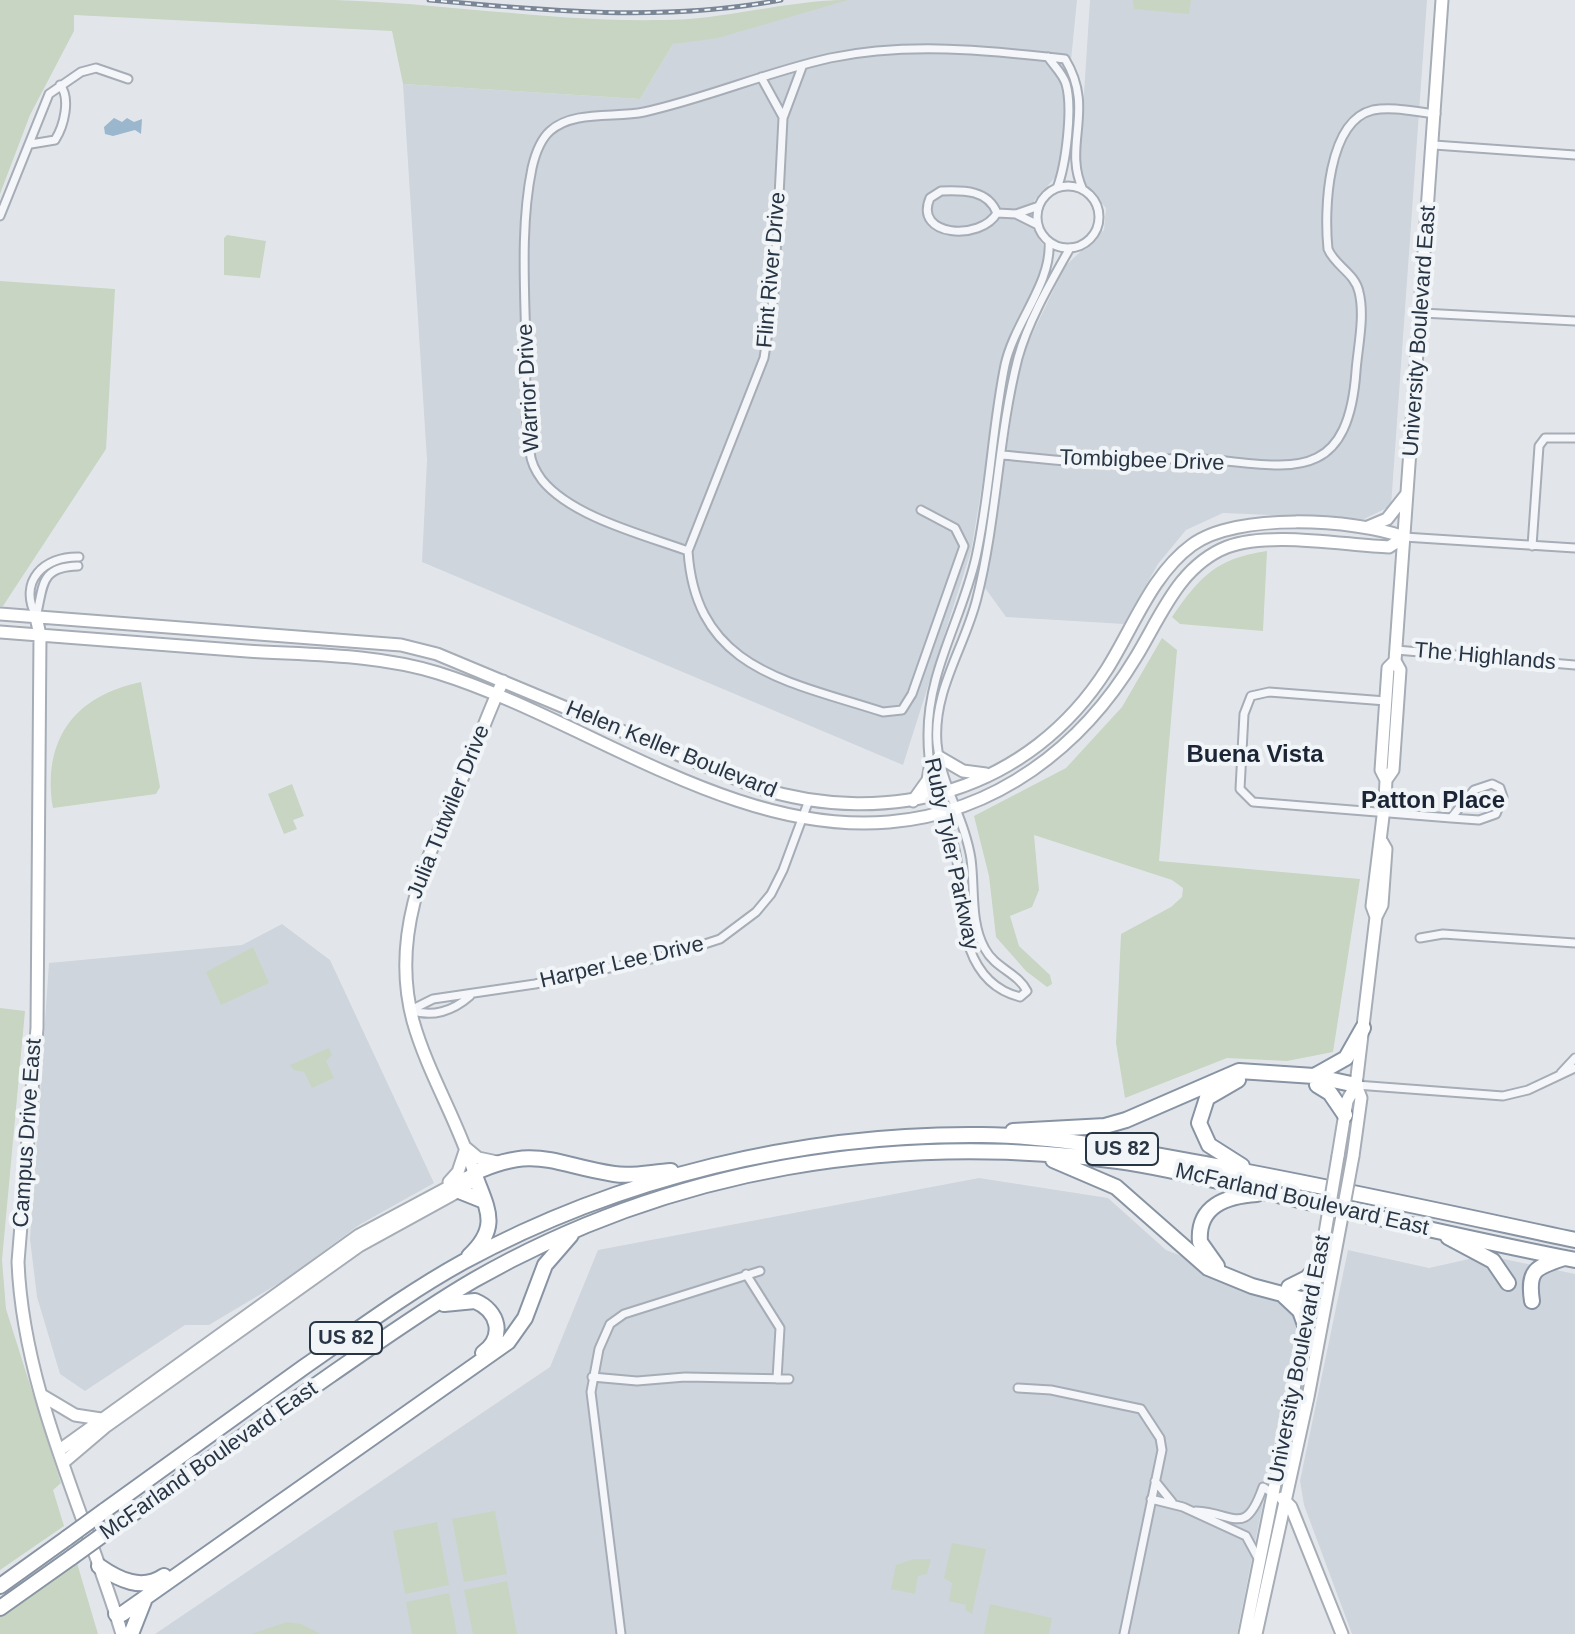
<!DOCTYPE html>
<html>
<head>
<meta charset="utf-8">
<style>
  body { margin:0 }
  canvas { display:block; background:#e2e6eb }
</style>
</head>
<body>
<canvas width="1575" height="1634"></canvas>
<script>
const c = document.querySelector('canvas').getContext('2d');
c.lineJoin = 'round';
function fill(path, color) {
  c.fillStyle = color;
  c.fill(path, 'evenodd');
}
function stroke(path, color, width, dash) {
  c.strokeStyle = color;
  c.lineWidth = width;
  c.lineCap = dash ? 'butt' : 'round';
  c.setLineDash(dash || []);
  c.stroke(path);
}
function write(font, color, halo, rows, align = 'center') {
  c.font = font + ' Helvetica,sans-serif';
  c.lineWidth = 8;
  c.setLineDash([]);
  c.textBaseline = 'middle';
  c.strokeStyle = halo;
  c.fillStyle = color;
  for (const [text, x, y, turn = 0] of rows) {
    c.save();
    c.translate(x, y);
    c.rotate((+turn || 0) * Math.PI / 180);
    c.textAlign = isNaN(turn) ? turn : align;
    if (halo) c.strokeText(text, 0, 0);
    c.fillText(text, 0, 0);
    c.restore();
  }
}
const built = new Path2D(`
  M836,0H1077L1060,172L1034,201L1033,229L1043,245L1046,262L1005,351L971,551L903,765L422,562L427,460L403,84L640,99L673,44Z
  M1090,0H1427L1391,506L1364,519L1223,513L1186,530L1158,564L1124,624L1006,617L985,588L1018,375L1027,345L1065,266L1104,230L1106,208L1083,182L1079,172Z
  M282,924L330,960L434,1183L359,1225L286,1279L209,1325H185L85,1391L60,1374L37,1297L30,1239L49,963L242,945Z
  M979,1178L1108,1198L1166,1250L1252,1284L1288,1304L1298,1325L1237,1634H155L550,1367L598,1250Z
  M1348,1250L1429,1268L1469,1259L1499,1258L1575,1274V1634H1352L1304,1505L1300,1481Z`);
const green = new Path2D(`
  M0,0C111,0 223,0 334,0C443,3 552,22 662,20C725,20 786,0 848,0L718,38L673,44L640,99L403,84L392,31L74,15V31L30,115L0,194Z
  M1133,0H1191L1189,14L1134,9Z
  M227,235L266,241L260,278L224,275V238Z
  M0,281L115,289L106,449L3,606H0Z
  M1267,551L1263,631L1180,624L1172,617C1200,576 1217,558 1267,551Z
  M1162,638L1177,650L1159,861L1360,879L1333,1052L1287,1061L1227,1058L1125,1098L1116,1043L1121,934L1171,907L1182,897L1183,888L1172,880L1034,835L1039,890L1032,907L1010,916L1019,946L1050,975L1052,984L1047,987L1026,971L996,937L989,876L974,816L1066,768L1122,707Z
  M141,682L160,787L156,794L53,808C42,740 74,696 141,682Z
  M292,784L304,816L293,820L297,829L284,834L268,794Z
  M253,947L269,983L221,1005L206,972Z
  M0,1008L25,1011L2,1260L6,1309L61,1483L53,1490L64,1526L0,1570Z
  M329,1048L332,1055L326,1061L334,1078L312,1088L304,1072L294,1070L290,1065Z
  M495,1511L507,1574L464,1582L452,1519Z
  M437,1522L449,1585L405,1594L393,1531Z
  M952,1543L986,1549L972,1614L965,1610L966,1605L949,1601L952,1583L944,1578Z
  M914,1559H931L927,1574L918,1576L915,1594L891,1589L896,1565Z
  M77,1563L98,1634H0V1616Z
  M507,1581L517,1634H473L464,1590Z
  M449,1593L457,1634H412L406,1602Z
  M990,1604L1052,1618L1049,1634H984Z
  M287,1622L301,1624L321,1634H251Z`);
const water = new Path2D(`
  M114,118L122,122L127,118L134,122L142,119L141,134L135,130L113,136L105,134L104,127Z`);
const street = new Path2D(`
  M1048,57C1054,66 1063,74 1066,84C1073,108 1066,165 1057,188
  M802,67L783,118L774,293L764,358L688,551C696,670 788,681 883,712L902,710L912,694L964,546L955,528L921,510
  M761,77L783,117
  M31,144L55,140C64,126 71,98 60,85
  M1434,145L1575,155
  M1037 217a31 31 0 1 1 62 0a31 31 0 1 1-62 0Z
  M941,191C964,190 988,190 997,213C981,241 913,237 930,198Z
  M997,213L1016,214L1039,206
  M1016,214L1038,225
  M0,216L49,94L81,72L96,68L128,79
  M1049,242C1052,283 1014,323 1005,365C992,428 990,494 976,557C962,619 927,672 928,737C928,761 933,792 942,814C949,829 955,844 957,860C961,910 960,982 1020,997L1027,991C1018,973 995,968 985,949C970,923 975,888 971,859C965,819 941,785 937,743C933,690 965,647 977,598C997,519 998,436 1018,358C1028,321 1051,282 1070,248
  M1422,313L1575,321
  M1001,455C1042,458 1086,465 1128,464C1146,463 1164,458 1183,458C1274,460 1347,499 1356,371C1358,346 1365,316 1359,292C1355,273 1335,266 1328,249C1324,210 1327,121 1373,110C1393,106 1416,112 1436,114
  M1404,537L1575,548
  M1532,546L1539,446L1545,438H1575
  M688,551C644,535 572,517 542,480C536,472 531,463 530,452C524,419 526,383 526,350C525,291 520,226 532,168C535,155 540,140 550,131C573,110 615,118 644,112C707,98 767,72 830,58C907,42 988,50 1065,59C1096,110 1062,145 1083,190
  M36,616C18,581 44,556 79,557
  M36,617C44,586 39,567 78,566
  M1396,650L1575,665
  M1386,701L1269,692L1251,696L1244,714L1240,789L1253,802L1451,818
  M1492,784L1500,788L1503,797L1496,814L1479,820L1451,818L1474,790Z
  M1420,938L1443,934L1575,943
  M411,1010L433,999L535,984L674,954L720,939L756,912L771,894L783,870L809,800
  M411,1010C432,1018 453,1011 470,996
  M1561,1073L1575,1058
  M1356,1085L1503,1096L1528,1090L1575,1068
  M746,1274L780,1328L777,1379
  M592,1377L637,1381L685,1377L789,1379
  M1018,1388L1051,1390L1141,1409L1160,1438L1162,1450L1124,1634
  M1155,1481L1172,1502
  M1151,1499L1183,1507L1246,1536L1259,1560
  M1196,1511C1235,1513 1245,1538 1263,1487L1274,1494
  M621,1634L591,1392L599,1349L610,1324L624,1314L760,1271`);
const secondary = new Path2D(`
  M1368,527L1387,519L1406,495
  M0,614L401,645L437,654L756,787C890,830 1030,790 1107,669C1133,628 1152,574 1192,545C1236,512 1354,519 1404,537
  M36,617L40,635L37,1028L18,1262C23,1390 85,1512 122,1634
  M0,632C82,638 164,645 247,651C310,655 377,654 438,673C583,718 733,836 889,822C996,813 1082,747 1136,657C1161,616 1179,566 1227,547C1269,531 1343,545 1389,547L1404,537
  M939,757L963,771L986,774
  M1386,780L1393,770L1400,670L1395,661
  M913,801L928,780L931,763
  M1376,917L1372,906L1385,800L1386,780L1381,770L1388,668L1395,661L1442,0
  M466,1148L478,1158L497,1162
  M1338,1156L1347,1101L1356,1085L1376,917L1382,905L1386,849L1382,842
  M1353,1156L1361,1098L1356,1085
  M474,1173C458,1121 428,1074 413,1021C388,928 432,848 468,765C480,737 490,708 503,681
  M449,1182L458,1172L466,1148
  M43,1396L75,1415L101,1419
  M61,1449L359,1235L473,1174
  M65,1461L105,1427L359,1246L459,1191L472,1181L474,1173
  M1282,1498L1291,1507L1342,1634
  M1245,1634L1324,1239
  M1256,1634L1308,1397L1342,1216`);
const highway = new Path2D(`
  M1314,1076L1346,1058L1363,1028
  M1238,1080L1207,1098L1199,1123L1209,1145L1242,1166
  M1317,1085L1330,1093L1345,1115
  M1013,1131L1105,1126L1126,1120L1239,1071L1314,1076L1356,1085
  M1053,1160L1116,1187L1208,1268L1252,1286L1301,1299L1311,1297
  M459,1191L484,1201
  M1448,1237L1493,1261L1508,1283
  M469,1256C501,1226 487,1209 474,1173C536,1144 554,1165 614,1174C633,1177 652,1172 671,1171
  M1217,1266L1200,1242C1197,1206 1226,1196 1257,1194
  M1289,1287L1307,1278L1317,1267
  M1284,1296L1300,1311L1305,1325
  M1532,1301C1527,1269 1537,1267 1564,1258
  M444,1304L475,1301C499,1311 505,1337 483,1353
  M104,1511C171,1463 238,1415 304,1367C356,1331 407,1293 463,1262C619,1177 803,1133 982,1135C1058,1136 1135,1151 1210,1165C1332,1187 1453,1214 1575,1240
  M108,1531C181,1479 255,1428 329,1376C377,1343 424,1309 474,1280C672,1167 894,1132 1118,1161C1170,1168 1221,1182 1273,1194C1373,1217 1474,1240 1575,1260
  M99,1566C119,1580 142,1591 164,1576
  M0,1586L67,1538
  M0,1608L72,1557
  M116,1614H122L508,1342L525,1318L545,1265L571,1235
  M131,1634L144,1601`);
const rail = new Path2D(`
  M429,0C547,11 664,22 781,0`);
const secondaryBridge = new Path2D(`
  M1342,1216L1353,1156
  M1324,1239L1338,1156`);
const highwayBridge = new Path2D(`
  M67,1538L104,1511
  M72,1557L108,1531`);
const shields = [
  [1122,1149,72],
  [346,1338,72]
];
const shieldNames = [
  ["US 82",1122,1149],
  ["US 82",346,1338]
];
const streetNames = [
  ["Flint River Drive",772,270,-85],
  ["University Boulevard East",1420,331,-86],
  ["Warrior Drive",529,388,-93],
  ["Tombigbee Drive",1142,461,2],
  ["The Highlands",1485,657,5],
  ["Helen Keller Boulevard",671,750,22],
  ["Julia Tutwiler Drive",449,812,-68],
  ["Ruby Tyler Parkway",951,854,78],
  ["Harper Lee Drive",622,963,-13],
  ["Campus Drive East",28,1133,-86],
  ["McFarland Boulevard East",1302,1200,13],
  ["University Boulevard East",1300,1359,-79],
  ["McFarland Boulevard East",209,1461,-35]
];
const neighbourhoodNames = [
  ["Buena Vista",1255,755],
  ["Patton Place",1433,801]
];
fill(built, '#cfd5dd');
fill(green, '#c8d5c2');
fill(water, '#9ab7cd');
stroke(street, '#a6adb6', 11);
stroke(secondary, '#a6adb6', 15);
stroke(highway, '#8894a3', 18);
stroke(street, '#f5f6f9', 7);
stroke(secondary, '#fff', 11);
stroke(highway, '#fff', 14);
stroke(rail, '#7a8696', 5);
stroke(rail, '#f1f5f8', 2, [6]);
stroke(secondaryBridge, '#a6adb6', 15, []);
stroke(highwayBridge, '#8894a3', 18, []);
stroke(secondaryBridge, '#fff', 11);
stroke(highwayBridge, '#fff', 14);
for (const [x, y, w] of shields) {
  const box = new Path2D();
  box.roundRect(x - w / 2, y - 16, w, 32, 6);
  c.fillStyle = '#f1f5f8';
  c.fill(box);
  stroke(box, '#283544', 2);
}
write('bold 20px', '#283544', null, shieldNames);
write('22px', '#283544', '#f1f5f8', streetNames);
write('bold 24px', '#1b2535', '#f1f5f8', neighbourhoodNames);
</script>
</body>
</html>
